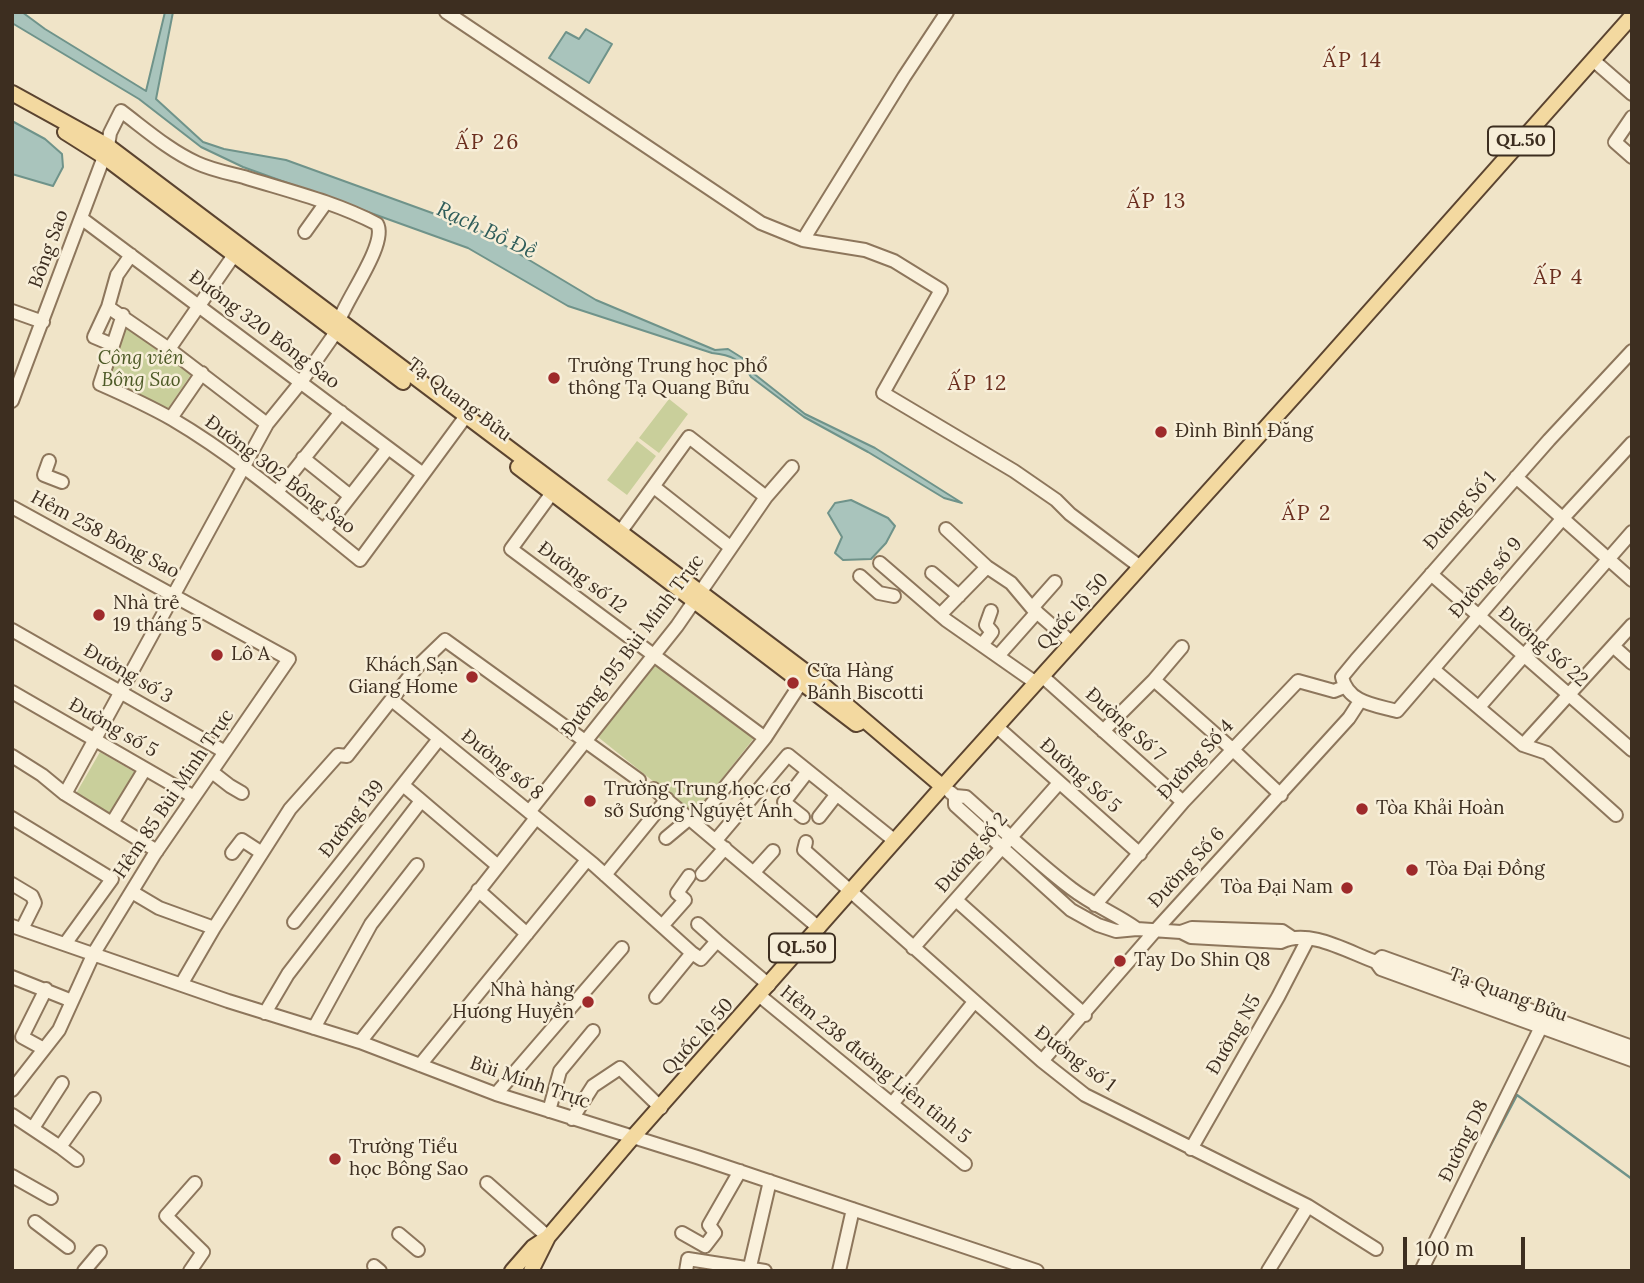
<!DOCTYPE html>
<html>
<head>
<meta charset="utf-8">
<style>
  body { margin:0 }
  #map { position:relative; width:1644px; height:1283px; overflow:hidden; background:#f0e4c8; font-family:Lora,serif }
  canvas { display:block }
  .frame { position:absolute; inset:0; border:14px solid #3d2e20; pointer-events:none }
  .scale { position:absolute; left:1403px; top:1237px; width:122px; height:32px; box-sizing:border-box; border:4px solid #3d2e20; border-top:0; padding-left:9px; font-size:21px; line-height:24px; white-space:nowrap; color:#3d2e20; -webkit-text-stroke:5px #f7eed8; paint-order:stroke }
</style>
</head>
<body>
<div id="map">
<canvas width="1644" height="1283"></canvas>
<div class="frame"></div>
<div class="scale">100 m</div>
</div>
<script>
const c = document.querySelector('canvas').getContext('2d');
c.lineJoin = 'round';
function fill(path, color) {
  c.fillStyle = color;
  c.fill(path, 'evenodd');
}
function stroke(path, color, width, dash) {
  c.strokeStyle = color;
  c.lineWidth = width;
  c.lineCap = dash ? 'butt' : 'round';
  c.setLineDash(dash || []);
  c.stroke(path);
}
function write(font, color, halo, rows, align = 'center') {
  c.font = font + ' Lora,serif';
  c.lineWidth = 5;
  c.setLineDash([]);
  c.textBaseline = 'middle';
  c.strokeStyle = halo;
  c.fillStyle = color;
  for (const [text, x, y, turn = 0] of rows) {
    c.save();
    c.translate(x, y);
    c.rotate((+turn || 0) * Math.PI / 180);
    c.textAlign = isNaN(turn) ? turn : align;
    if (halo) c.strokeText(text, 0, 0);
    c.fillText(text, 0, 0);
    c.restore();
  }
}
const green = new Path2D(`
  M123,323L192,373L165,413L104,381Z
  M669,399L688,414L659,453L639,438Z
  M637,441L656,456L627,495L607,480Z
  M658,662L754,738L694,814L598,737Z
  M100,752L138,774L112,818L74,797Z`);
const water = new Path2D(`
  M12,12H22L45,29L146,91L165,12H173L156,99L203,142L224,149L286,160L479,230L596,300L715,350L728,349L755,366L753,373L805,414L875,448L962,503L944,498L868,452L804,417L751,377C741,359 731,355 712,353L568,306L468,248L243,167L201,147L139,99L12,23Z
  M586,29L612,44L589,83L549,58L566,32L579,39Z
  M12,121L45,139L62,154L63,167L53,186L12,174Z
  M851,500L888,518L895,526L886,543L871,559L843,560L835,553L842,537L828,513L835,503Z`);
const stream = new Path2D(`
  M1476,1173L1517,1095L1632,1179`);
const minor = new Path2D(`
  M446,12L761,223L803,240L865,250L894,261L941,290L883,393L1014,471L1056,500L1070,514L1139,566
  M1593,60L1632,94
  M1632,117L1615,142L1632,157
  M81,218L423,474
  M305,232L325,204
  M803,240L904,77L947,12
  M108,307L169,349L267,424
  M12,311L43,322
  M123,315L100,384C125,395 149,406 172,419C240,459 299,511 360,560L466,416
  M113,345L94,337L108,307L117,275L131,255
  M169,349L234,255
  M1632,351L1549,440L1356,660L1342,677C1348,703 1375,705 1397,711L1563,518L1632,443
  M12,401L108,146L110,133L121,111C145,129 170,151 197,163C212,170 228,173 244,177C289,191 335,202 377,224C388,243 346,299 339,321
  M171,418L202,373
  M303,458L349,495
  M49,461L44,475L62,482
  M1516,477L1632,580
  M654,487L730,547
  M277,492L341,412
  M552,493L511,549L765,738
  M12,507L289,659L154,855L94,953L59,1030L12,1090
  M946,529L987,567L1011,583L1032,608L1072,643
  M324,530L388,448
  M621,531L689,437L766,497
  M880,563L946,620L1036,683
  M932,573L959,596
  M1431,574L1632,750
  M860,576L879,593L894,596
  M1032,608L1055,582
  M940,615L987,567
  M12,630L225,752
  M982,645L992,632L986,625L991,611
  M1613,646L1632,663
  M998,656L1037,612
  M1433,669L1523,745L1547,753L1616,815
  M1042,676L1183,802
  M1154,680L1182,647
  M12,692L194,797
  M392,700L593,864L692,953L701,959L717,941L769,985
  M1479,707L1632,532
  M996,726L1140,854
  M1103,731L1154,680L1232,749L1281,795
  M1523,745L1632,625
  M12,756L42,775L65,794L157,851
  M212,772L230,786L242,793
  M403,785L498,866
  M654,789L819,928
  M950,792L955,796L966,797C1001,828 1035,861 1072,889C1093,905 1116,914 1137,929
  M65,794L267,424L301,382L336,332
  M955,796V805L1071,910L1098,925L1116,931L1137,929L1181,932L1192,928L1282,931L1291,937
  M529,812L677,626L766,497L792,467
  M803,817L784,802L808,771
  M819,817L837,794
  M12,818L112,879L65,944
  M112,823L145,769
  M696,823L765,738L801,683
  M666,838L690,818
  M716,840L788,755L895,841
  M806,842L804,850L1042,1061L1085,1095L1308,1206L1376,1249
  M232,853L242,840L262,853
  M754,872L773,851
  M702,874L725,848
  M605,875L667,799
  M12,884L32,896L35,903L22,929
  M478,890L527,934
  M132,892L159,908L214,928
  M956,900L1085,1015
  M1095,905L1183,802L1298,681L1334,691L1344,687
  M294,922L439,739
  M698,924L717,941
  M12,926L228,1001L360,1042L496,1094L697,1157L1037,1271
  M662,926L685,900L677,893L689,876
  M1181,932L1191,937L1281,942C1309,928 1348,952 1376,962L1381,969L1632,1060
  M913,948L1059,783
  M1376,962L1382,957L1632,1047
  M12,977L72,1001
  M182,983L214,928L290,809L338,755L347,756L417,667L445,640L639,780
  M760,996L965,1164
  M656,997L692,953
  M265,1013L288,974L421,801
  M314,1028L371,924L417,865
  M360,1042L536,818
  M44,1049L22,1037L46,989
  M1042,1061L1155,931L1349,718L1360,701
  M420,1065L587,860
  M496,1094L622,948
  M892,1104L974,1002
  M549,1111L560,1071L593,1031
  M12,1115L60,1147
  M572,1119L593,1086L620,1068L661,1108
  M33,1128L62,1083
  M1191,1149L1278,997L1308,939
  M77,1160L60,1147L94,1099
  M12,1176L51,1198
  M487,1183L548,1237
  M35,1222L68,1247
  M682,1233L705,1246L715,1233L709,1225L740,1171
  M399,1234L418,1250
  M374,1266L380,1271
  M84,1271L100,1252
  M190,1271L203,1252L166,1216L195,1183
  M686,1271L688,1259L765,1271
  M749,1271L770,1181
  M839,1271L853,1209
  M1268,1271L1308,1206
  M1421,1271L1541,1027`);
const major = new Path2D(`
  M12,93L108,146L822,684L943,787
  M65,132L103,156L403,382
  M518,467L856,724L859,723
  M512,1271L533,1247L548,1237
  M531,1271L548,1237L633,1137L952,776L1307,382L1632,16`);
const markers = [
  [554,378,7,"#9e2a2b"],
  [1161,432,7,"#9e2a2b"],
  [99,615,7,"#9e2a2b"],
  [217,655,7,"#9e2a2b"],
  [472,677,7,"#9e2a2b"],
  [793,683,7,"#9e2a2b"],
  [590,801,7,"#9e2a2b"],
  [1362,809,7,"#9e2a2b"],
  [1412,870,7,"#9e2a2b"],
  [1347,888,7,"#9e2a2b"],
  [1120,961,7,"#9e2a2b"],
  [588,1002,7,"#9e2a2b"],
  [335,1159,7,"#9e2a2b"]
];
const shields = [
  [1521,141,66],
  [802,948,66]
];
const shieldNames = [
  ["QL.50",1521,141],
  ["QL.50",802,948]
];
const streetNames = [
  ["Bông Sao",49,249,-70],
  ["Đường 320 Bông Sao",264,330,37],
  ["Tạ Quang Bửu",459,400,37],
  ["Đường 302 Bông Sao",280,475,37],
  ["Đường Số 1",1460,511,-48],
  ["Hẻm 258 Bông Sao",105,535,28],
  ["Đường số 12",582,578,37],
  ["Đường số 9",1486,578,-49],
  ["Quốc lộ 50",1073,612,-48],
  ["Đường 195 Bùi Minh Trực",633,646,-53],
  ["Đường Số 22",1543,647,41],
  ["Đường số 3",128,674,30],
  ["Đường Số 7",1125,725,42],
  ["Đường số 5",113,728,30],
  ["Đường Số 4",1196,760,-47],
  ["Đường số 8",502,765,39],
  ["Đường Số 5",1080,776,42],
  ["Hẻm 85 Bùi Minh Trực",174,794,-56],
  ["Đường 139",352,819,-52],
  ["Đường số 2",972,853,-49],
  ["Đường Số 6",1187,868,-47],
  ["Tạ Quang Bửu",1508,995,20],
  ["Đường N5",1234,1035,-60],
  ["Quốc lộ 50",698,1037,-48],
  ["Đường số 1",1075,1059,37],
  ["Hẻm 238 đường Liên tỉnh 5",875,1065,39],
  ["Bùi Minh Trực",530,1083,19],
  ["Đường D8",1464,1141,-64]
];
const parkNames = [
  ["Công viên",141,359],
  ["Bông Sao",141,381]
];
const poiNames = [
  ["Trường Trung học phổ",568,367],
  ["thông Tạ Quang Bửu",568,389],
  ["Đình Bình Đăng",1175,432],
  ["Nhà trẻ",113,604],
  ["19 tháng 5",113,626],
  ["Lô A",231,655],
  ["Khách Sạn",458,666,"right"],
  ["Giang Home",458,688,"right"],
  ["Cửa Hàng",807,672],
  ["Bánh Biscotti",807,694],
  ["Trường Trung học cơ",604,790],
  ["sở Sương Nguyệt Ánh",604,812],
  ["Tòa Khải Hoàn",1376,809],
  ["Tòa Đại Đồng",1426,870],
  ["Tòa Đại Nam",1333,888,"right"],
  ["Tay Do Shin Q8",1134,961],
  ["Nhà hàng",574,991,"right"],
  ["Hương Huyền",574,1013,"right"],
  ["Trường Tiểu",349,1148],
  ["học Bông Sao",349,1170]
];
const neighbourhoodNames = [
  ["ẤP 14",1353,61],
  ["ẤP 26",488,143],
  ["ẤP 13",1157,202],
  ["ẤP 4",1559,278],
  ["ẤP 12",978,384],
  ["ẤP 2",1307,514]
];
const waterNames = [
  ["Rạch Bồ Đề",486,231,25]
];
fill(green, '#c9cf9b');
fill(water, '#a9c4bc');
stroke(water, '#6f938a', 2);
stroke(stream, '#6f938a', 2.5);
stroke(minor, '#8d765c', 16);
stroke(major, '#5b4430', 18);
stroke(minor, '#faf1dc', 12);
stroke(major, '#f3d9a0', 14);
for (const [x, y, r, color] of markers) {
  const dot = new Path2D();
  dot.arc(x, y, r, 0, 2 * Math.PI);
  c.fillStyle = color;
  c.fill(dot);
  stroke(dot, '#f7eed8', 2.5);
}
for (const [x, y, w] of shields) {
  const box = new Path2D();
  box.roundRect(x - w / 2, y - 14.5, w, 29, 5);
  c.fillStyle = '#f7eed8';
  c.fill(box);
  stroke(box, '#3d2e20', 2);
}
write('bold 18px', '#3d2e20', null, shieldNames);
write('19px', '#3d2e20', '#f7eed8', streetNames);
write('italic 19px', '#4d5a26', '#f7eed8', parkNames);
write('19px', '#3d2e20', '#f7eed8', poiNames, 'left');
c.letterSpacing = '2px';
write('21px', '#6b2e1e', '#f7eed8', neighbourhoodNames);
c.letterSpacing = '0px';
write('italic 21px', '#2f5d5a', '#f7eed8', waterNames);
</script>
</body>
</html>
